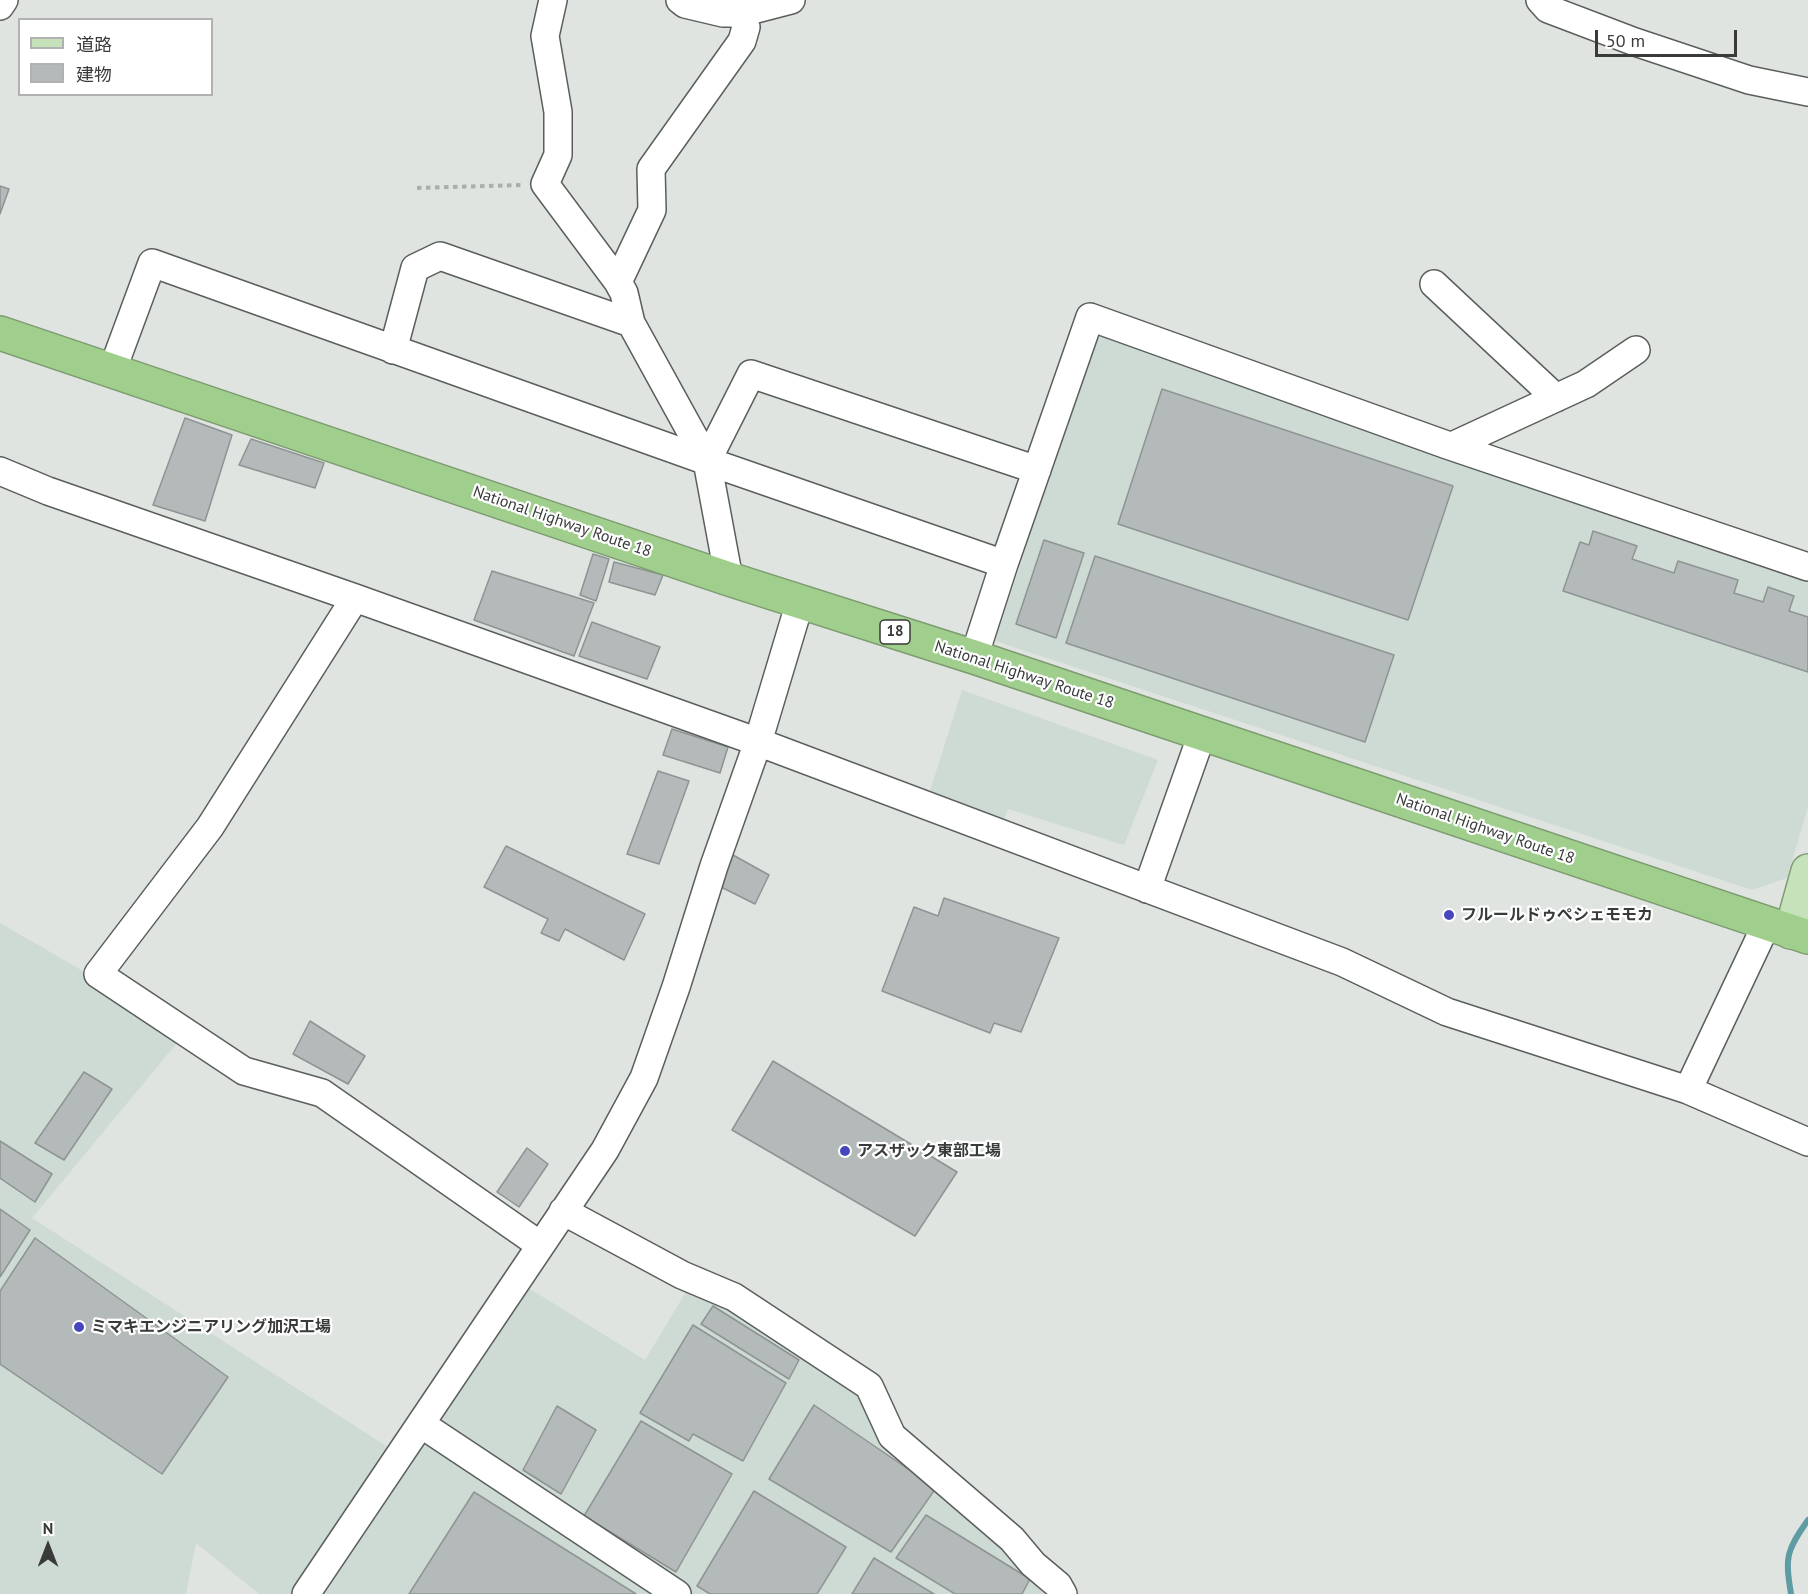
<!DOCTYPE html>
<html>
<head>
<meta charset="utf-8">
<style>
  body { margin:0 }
  #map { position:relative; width:1808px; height:1594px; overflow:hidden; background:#dfe4e1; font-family:"PT Sans","Noto Sans JP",sans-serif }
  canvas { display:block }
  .legend { position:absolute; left:18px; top:18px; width:195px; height:78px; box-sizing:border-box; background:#fff; border:2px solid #b0b1b0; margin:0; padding:8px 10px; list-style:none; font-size:18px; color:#393b3a }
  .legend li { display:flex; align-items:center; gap:12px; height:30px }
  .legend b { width:30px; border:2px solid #b0b1b0 }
  .north { position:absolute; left:18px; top:1516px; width:60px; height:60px; -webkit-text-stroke:4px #fff; paint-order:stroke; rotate:0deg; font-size:16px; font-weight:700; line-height:24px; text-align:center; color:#393b3a }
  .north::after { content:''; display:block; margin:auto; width:21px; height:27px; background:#393b3a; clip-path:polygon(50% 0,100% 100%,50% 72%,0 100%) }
  .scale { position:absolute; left:1595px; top:30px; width:142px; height:27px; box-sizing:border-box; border:3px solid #393b3a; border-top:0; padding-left:8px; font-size:18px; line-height:21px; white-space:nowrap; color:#393b3a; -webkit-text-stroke:4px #fff; paint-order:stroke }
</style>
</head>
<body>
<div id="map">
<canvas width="1808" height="1594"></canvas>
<ul class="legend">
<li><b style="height:8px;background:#c6e2ba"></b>道路</li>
<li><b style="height:16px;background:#b4bab9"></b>建物</li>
</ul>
<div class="north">N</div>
<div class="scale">50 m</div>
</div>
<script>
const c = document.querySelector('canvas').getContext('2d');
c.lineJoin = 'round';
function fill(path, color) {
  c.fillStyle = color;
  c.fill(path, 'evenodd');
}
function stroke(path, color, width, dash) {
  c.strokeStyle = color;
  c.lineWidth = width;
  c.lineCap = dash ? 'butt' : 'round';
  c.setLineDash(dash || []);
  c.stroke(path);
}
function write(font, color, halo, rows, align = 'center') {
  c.font = font + ' "PT Sans","Noto Sans JP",sans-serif';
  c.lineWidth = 4.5;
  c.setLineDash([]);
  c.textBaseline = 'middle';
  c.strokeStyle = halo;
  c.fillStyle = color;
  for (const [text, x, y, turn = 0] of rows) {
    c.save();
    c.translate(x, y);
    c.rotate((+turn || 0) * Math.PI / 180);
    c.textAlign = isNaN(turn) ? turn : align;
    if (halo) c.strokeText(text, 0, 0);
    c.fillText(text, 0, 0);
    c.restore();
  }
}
const built = new Path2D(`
  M1097,331L1808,576V807L1787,878L1752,890L995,641Z
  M962,690L1158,760L1124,845L1008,809L1003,822L929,794Z
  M0,923L187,1031L32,1218L394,1451L296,1594H259L196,1543L186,1594H0Z
  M527,1287L645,1360L689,1287L854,1388L880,1440L1032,1575L1044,1594H324Z`);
const stream = new Path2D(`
  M1791,1594C1785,1557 1786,1551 1808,1520`);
const building = new Path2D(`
  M0,186L9,189L0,214Z
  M1162,389L1453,486L1408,620L1118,524Z
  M185,418L232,435L205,521L153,505Z
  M251,439L324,463L315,488L239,465Z
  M1593,531L1637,546L1632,559L1674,573L1678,561L1738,580L1734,593L1763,602L1768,587L1794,596L1789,611L1808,617V672L1563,591L1580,542L1589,545Z
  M1044,540L1084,553L1056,638L1016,624Z
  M593,554L609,559L596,601L580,595Z
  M1095,556L1394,655L1365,742L1066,643Z
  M614,562L663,575L655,595L609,582Z
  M492,571L594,603L574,656L474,620Z
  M592,622L660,647L647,679L579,656Z
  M672,729L728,747L720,773L663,755Z
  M658,771L689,781L659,864L627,854Z
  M506,846L645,914L624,960L565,929L559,941L541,933L548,919L484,887Z
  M733,855L769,875L755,904L717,885Z
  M944,898L1059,938L1021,1032L994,1023L990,1033L882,991L914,907L938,916Z
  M310,1021L365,1056L348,1084L293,1054Z
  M773,1061L957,1172L915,1236L732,1130Z
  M84,1072L112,1089L64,1160L35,1143Z
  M0,1141L52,1174L35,1202L0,1178Z
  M527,1148L548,1164L519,1207L497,1192Z
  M0,1209L30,1230L0,1277Z
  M35,1238L228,1377L162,1474L0,1364V1291Z
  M713,1306L799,1360L789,1379L701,1324Z
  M693,1325L786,1383L743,1461L693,1434L689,1441L640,1413Z
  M814,1405L936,1488L891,1552L769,1479Z
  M557,1406L596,1430L561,1494L523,1470Z
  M641,1421L732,1474L676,1572L584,1516Z
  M754,1491L846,1547L817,1594H710L697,1586Z
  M474,1492L636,1594H409Z
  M926,1515L1030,1579L1022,1594H955L896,1558Z
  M874,1558L934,1594H852Z`);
const path = new Path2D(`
  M417,188L523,185`);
const minor = new Path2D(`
  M553,0L545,36L558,112V155L545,184L618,282L624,293L631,323L707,461L729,579
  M680,0L685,4L723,13H741L791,0
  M1540,0L1548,9L1635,42L1749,80L1808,92
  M0,6L4,0
  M618,282L652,210L651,169L742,41L746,27L741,13
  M1434,284L1556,398
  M393,350L415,268L440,256L631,323
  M112,371L152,263L707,461L1004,564
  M1452,446L1586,384L1636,350
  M707,461L751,374L1037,470
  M0,471L48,491L355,598L758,742L1342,962L1447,1012L1688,1090L1808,1142
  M355,598L210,827L98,974L244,1071L322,1093L540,1245
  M974,657L1004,564L1090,317L1447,445L1808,567
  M1147,889L1202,734
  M1688,1090L1767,923
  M563,1211L682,1275L734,1297L869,1386L892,1436L1012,1539L1033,1564L1058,1585L1063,1594
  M421,1424L677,1594
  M306,1594L605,1150L644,1078L676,987L714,866L758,742L800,602`);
const major = new Path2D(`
  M1791,932L1808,871`);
const highway = new Path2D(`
  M0,333L729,579L974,657L1808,937`);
const markers = [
  [1449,915,6,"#4647bc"],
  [845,1151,6,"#4647bc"],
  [79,1327,6,"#4647bc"]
];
const shields = [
  [895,632,30]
];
const shieldNames = [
  ["18",895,632]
];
const streetNames = [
  ["National Highway Route 18",562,522,19],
  ["National Highway Route 18",1024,675,18],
  ["National Highway Route 18",1485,829,19]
];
const poiNames = [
  ["フルールドゥぺシェモモカ",1461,915],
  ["アスザック東部工場",857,1151],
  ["ミマキエンジニアリング加沢工場",91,1327]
];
fill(built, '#cedbd4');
stroke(stream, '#5e9ca4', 6);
fill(building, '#b4bab9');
stroke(building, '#8e9493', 1.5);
stroke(minor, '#5b5f5c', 30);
stroke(major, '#7c9b6f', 36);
stroke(highway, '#7c9b6f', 36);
stroke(path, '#aaaeac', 4, [4.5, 4.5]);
stroke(minor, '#fff', 27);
stroke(major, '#c6e2ba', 33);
stroke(highway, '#a0ce8c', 33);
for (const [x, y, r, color] of markers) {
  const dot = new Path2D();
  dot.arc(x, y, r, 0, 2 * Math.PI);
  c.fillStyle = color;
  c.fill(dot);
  stroke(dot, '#fff', 2);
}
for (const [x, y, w] of shields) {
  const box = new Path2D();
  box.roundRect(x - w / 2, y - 12, w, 24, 4.5);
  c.fillStyle = '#fff';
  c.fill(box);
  stroke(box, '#393b3a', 1.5);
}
write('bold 15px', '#393b3a', null, shieldNames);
write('16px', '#393b3a', '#fff', streetNames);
write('bold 16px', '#393b3a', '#fff', poiNames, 'left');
</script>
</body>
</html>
